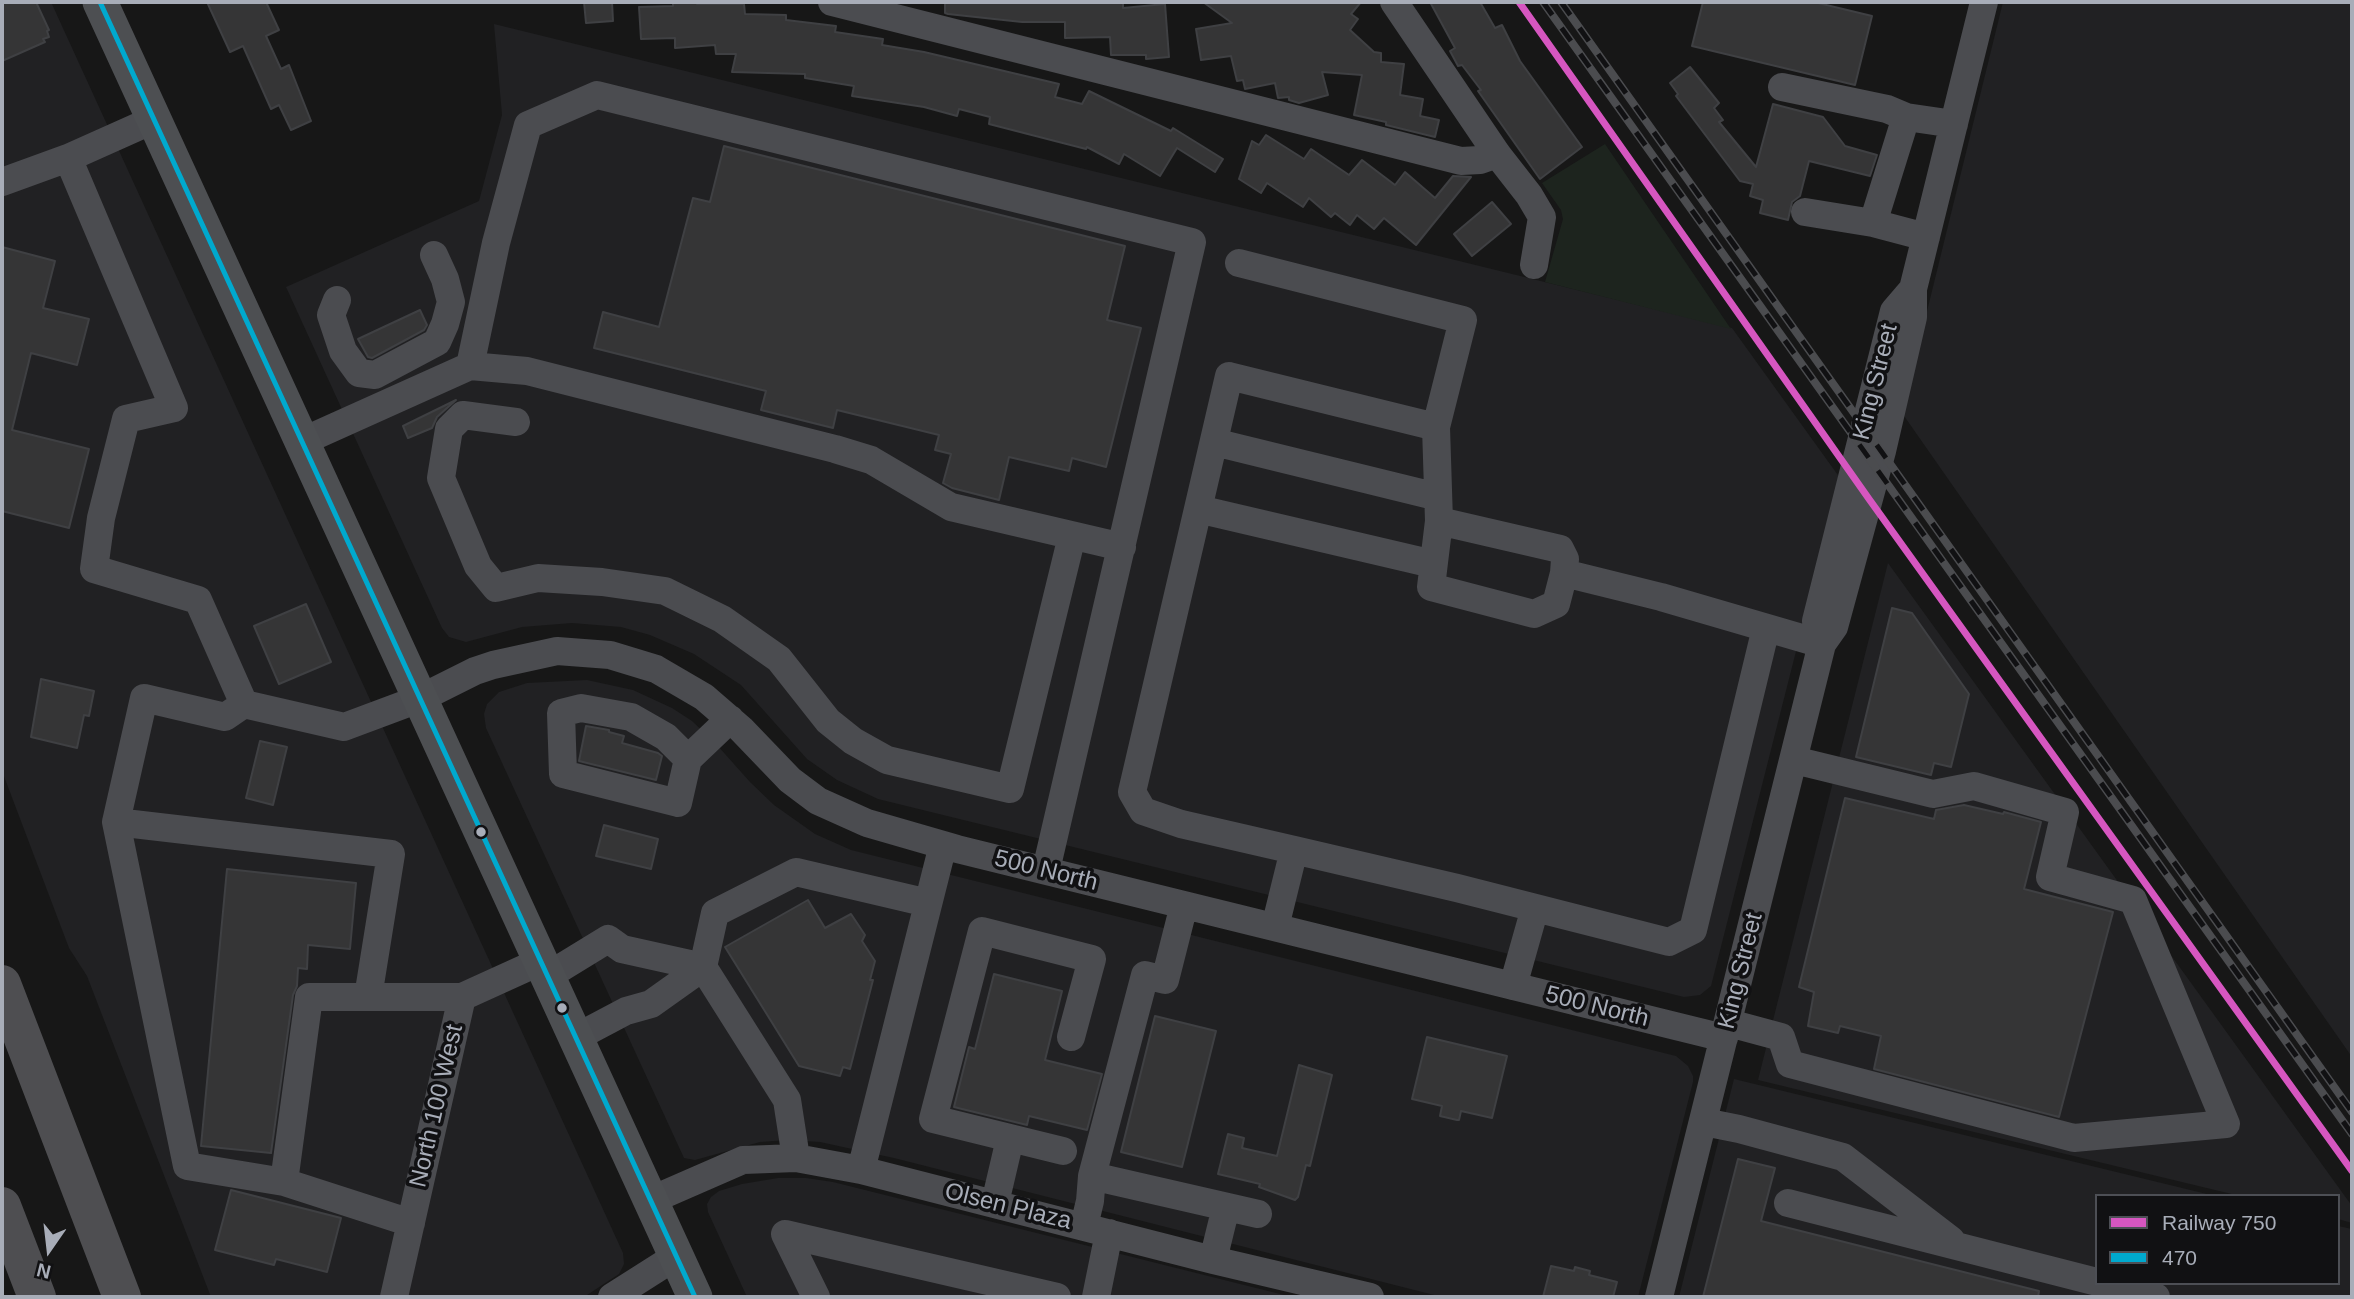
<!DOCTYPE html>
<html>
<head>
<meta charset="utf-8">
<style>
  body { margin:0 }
  #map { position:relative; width:2354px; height:1299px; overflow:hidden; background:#171717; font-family:Arial,sans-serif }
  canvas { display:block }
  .frame { position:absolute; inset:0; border:4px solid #a8adb8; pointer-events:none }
  .legend { position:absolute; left:2095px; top:1194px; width:245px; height:91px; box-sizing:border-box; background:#111113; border:2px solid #4d4f55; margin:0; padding:9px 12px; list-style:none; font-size:21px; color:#a8adb8 }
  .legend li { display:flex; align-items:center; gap:14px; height:35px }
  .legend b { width:35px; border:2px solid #4d4f55 }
  .north { position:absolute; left:14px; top:1215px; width:70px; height:70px; -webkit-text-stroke:5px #111113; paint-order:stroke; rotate:194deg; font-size:19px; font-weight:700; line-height:28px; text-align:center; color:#a8adb8 }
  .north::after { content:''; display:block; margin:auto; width:24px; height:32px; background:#a8adb8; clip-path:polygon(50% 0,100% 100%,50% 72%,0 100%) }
</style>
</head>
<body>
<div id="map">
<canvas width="2354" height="1299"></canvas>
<div class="frame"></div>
<ul class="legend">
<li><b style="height:9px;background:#d656c0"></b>Railway 750</li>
<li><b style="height:9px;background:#00a9ce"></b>470</li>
</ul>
<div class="north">N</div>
</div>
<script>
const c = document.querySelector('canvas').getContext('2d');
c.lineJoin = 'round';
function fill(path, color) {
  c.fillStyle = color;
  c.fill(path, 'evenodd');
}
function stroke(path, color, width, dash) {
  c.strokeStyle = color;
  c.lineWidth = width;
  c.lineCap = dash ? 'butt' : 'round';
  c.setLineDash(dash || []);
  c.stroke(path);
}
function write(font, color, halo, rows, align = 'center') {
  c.font = font + ' Arial,sans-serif';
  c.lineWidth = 7;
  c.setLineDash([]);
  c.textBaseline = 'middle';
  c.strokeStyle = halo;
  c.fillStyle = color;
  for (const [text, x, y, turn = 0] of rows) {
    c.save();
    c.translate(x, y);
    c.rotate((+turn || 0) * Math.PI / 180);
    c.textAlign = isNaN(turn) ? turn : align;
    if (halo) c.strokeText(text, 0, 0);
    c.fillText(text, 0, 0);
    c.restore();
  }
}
const built = new Path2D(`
  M2,2H51L623,1253L624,1264L619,1274L584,1297H211L87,976L69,948L2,771Z
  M2003,2H2352V1057L1902,413Z
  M494,24L1732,328L1840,478L1711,986L1700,995L1684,997L878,799L837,780L807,759L741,685L694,654L650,635L621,627L572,623L522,627L466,642L449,637L442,628L286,287L479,201L502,115Z
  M1888,563L2352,1206V1223L2338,1219V1196H2240L1758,1080Z
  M587,680L633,690L672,708L692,721L717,745L750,782L774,805L815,834L851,850L1676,1056L1688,1066L1693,1076V1082L1638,1297H1442L894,1158L820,1142L788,1140L760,1142L695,1160L684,1158L486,728L484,714L487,704L499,692L527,683Z
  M1734,1079L2215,1196H2097V1283H2338V1226L2352,1229V1297H1679Z
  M778,1178H806L833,1182L1292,1297H747L708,1212L707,1204L711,1197L719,1191L742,1184Z`);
const green = new Path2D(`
  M1605,144L1731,329L1545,282L1563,219L1561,210L1542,183Z`);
const building = new Path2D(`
  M2,2H36L49,30L47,31L49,37L43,39L45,42L2,61Z
  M207,2H266L279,30L266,36L281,69L289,65L311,121L291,130L279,105L271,109L243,46L230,52Z
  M584,2H612L613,21L586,23Z
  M673,2H697V4H744L745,14L786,15V20L836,26L835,32L883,39L882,45L924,52L1059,84L1055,97L1082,104L1089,91L1171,131L1173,128L1223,159L1215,172L1177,148L1160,176L1124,154L1119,164L1087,147L1086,149L989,124L990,117L959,109L957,116L924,107L852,96L854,86L805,78V74L732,72L736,54H716L715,45L675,48V38L641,39L639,7L673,6Z
  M945,2H1123V8L1165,4L1169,57L1146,59V55H1111L1110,37L1065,38V22H1022L948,14L945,13Z
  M1203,2H1361L1351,14L1358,19L1350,30L1374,52L1381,53V62L1404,64L1400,95L1423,99L1420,116L1439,120L1435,137L1386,125V122L1354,115L1362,75L1322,72L1328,95L1299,103L1289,100V97L1278,98L1275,83L1245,89L1243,80L1237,81L1231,56L1201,60L1196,29L1232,23Z
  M1430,2H1480L1495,28L1502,25L1520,61L1582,147L1540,179L1478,91L1481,90L1462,65L1458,66L1450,51L1455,48Z
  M1703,2H1814L1872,16L1855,85L1692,46Z
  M1690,67L1719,103L1714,108L1723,120L1719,122L1756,167L1773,104L1823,117L1845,146L1877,155L1870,176L1809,161L1800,196L1792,202L1788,220L1760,213L1763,200L1750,196L1753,184L1740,181L1676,96L1678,94L1670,83Z
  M1266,135L1304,159L1311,149L1349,175L1362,160L1395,185L1405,172L1435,198L1453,176L1471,177L1416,245L1384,218L1374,229L1357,215L1350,225L1335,213L1331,217L1309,198L1303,207L1267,183L1261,193L1239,179L1252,141L1259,145Z
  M724,146L1125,246L1107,320L1141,328L1106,467L1072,458L1069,471L1009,457L999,500L952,488L943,483L951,454L935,450L939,435L837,410L833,428L761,410L766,391L594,348L603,312L659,327L693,198L710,202Z
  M1492,202L1511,224L1472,256L1454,234Z
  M2,247L55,261L43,308L89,319L77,365L31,353L12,430L89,449L69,528L2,511Z
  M420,310L427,325L424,330L372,358L368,357L358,339Z
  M456,400L437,417L432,428L408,438L403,426Z
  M306,604L331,662L279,684L254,626Z
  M1892,608L1912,613L1969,694L1951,767L1934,763L1931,775L1856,757Z
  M41,679L94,691L89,716L84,715L77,748L31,737Z
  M586,726L609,730V732L624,736L622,743L658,753L662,756L656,780L579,761Z
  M260,741L287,747L273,805L246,798Z
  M1845,798L1934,819L1936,810L1964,805L2003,814L2004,812L2041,822L2024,889L2113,912L2059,1117L1874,1069L1881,1036L1840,1026L1838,1033L1808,1026L1814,992L1799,987Z
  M604,825L658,839L651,869L596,856Z
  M227,869L356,883L350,949L308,945L307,969L298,968L297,986L293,995L271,1153L201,1146Z
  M808,900L825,928L851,914L865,935L862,941L875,961L870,980H873L850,1069L843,1067L840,1076L799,1066L725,947Z
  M994,974L1062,991L1045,1060L1102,1074L1087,1130L1029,1116L1027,1125L954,1107L969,1047L975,1049Z
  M1155,1016L1216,1031L1182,1167L1121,1152Z
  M1427,1037L1507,1056L1492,1118L1461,1111L1459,1120H1457L1440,1116L1442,1106L1412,1099Z
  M1299,1065L1332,1075L1310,1166L1306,1165L1298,1197L1295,1200L1259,1187L1260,1184L1218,1174L1228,1134L1244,1138L1242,1148L1277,1156Z
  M1738,1159L1775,1168L1761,1221L2039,1291L2038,1297H1703Z
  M231,1190L341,1218L327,1272L276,1259L274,1265L215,1250Z
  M1551,1266L1574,1271L1575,1267L1590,1271L1589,1275L1617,1282L1613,1297H1543Z`);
const minor = new Path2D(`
  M832,2L1461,161L1480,160L1497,154
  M1394,2L1497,154L1529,195L1542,217L1534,265
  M1782,87L1887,109L1906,117L1954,124
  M1906,117L1873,223L1926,237
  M153,120L68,158L174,408L126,419L101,518L94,569L198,600L244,704L344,727L419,699L475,671L493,665L557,651L610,655L656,669L704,697L741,729L790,780L818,801L867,823L957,849L1724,1038
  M2,182L68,158
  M1805,212L1873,223
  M1239,263L1463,320L1436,427
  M337,300L331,315L343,351L359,373L375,375L437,342L445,324L451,302L445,279L434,255
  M470,366L496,243L528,125L597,95L1192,242L1046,870
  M516,422L463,415L449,429L441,478L478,566L496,588L538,578L602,582L665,591L722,619L779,659L828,721L853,741L887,760L1010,789L1072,536
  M301,442L470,366L527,371L835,449L871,460L951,507L1122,547
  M1214,442L1438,497
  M1198,509L1433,564
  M1439,521L1560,549L1565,559L1564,573L1661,597L1822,644
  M1822,644L1816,621L1894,311L1912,290
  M244,704L225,717L144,698L116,822L187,1166L284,1182L411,1223
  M688,759L678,803L563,774L561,713L581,708L631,717L666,737L688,759L730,719
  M116,822L391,854L368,997
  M1294,850L1181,824L1143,811L1132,792L1229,376L1436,427L1439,521L1431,587L1534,614L1556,604L1564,573
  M1275,927L1294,850L1457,888L1669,942L1693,930L1766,628
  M546,977L608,939L622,949L703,967L787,1100L796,1158
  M1513,986L1535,908
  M1729,1023L1781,1037L1790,1064L2074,1138L2226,1124L2133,900L2050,877L2065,812L1974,786L1933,794L1794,760
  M575,1038L626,1011L651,1004L703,967L715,913L796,872L928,903
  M1704,1122L1739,1129L1843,1157L1951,1240
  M1063,1151L933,1119L982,931L1092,959L1071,1037
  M861,1170L943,845
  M1092,1176L1258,1214
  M284,1182L309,997H462
  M649,1201L743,1160L796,1158L861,1170L1213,1260L1370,1297
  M995,1203L1010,1139
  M1788,1203L2097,1282
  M1084,1226L1090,1201L1092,1176L1145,975L1165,980L1184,905
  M1213,1260L1226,1207
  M2100,1283L2156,1297
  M394,1297L462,997L539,962
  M612,1297L675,1257
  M816,1297L785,1234L1057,1297
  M1096,1297L1109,1233
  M1659,1297L1822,644L1834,627L1882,451L1913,317V289L1984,2`);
const major = new Path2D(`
  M100,2L695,1297`);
const highway = new Path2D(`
  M2,984L122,1297
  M2,1206L37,1297`);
const rail = new Path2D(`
  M1543,2L2352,1134
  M1561,2L2352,1112`);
const bus1 = new Path2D(`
  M100,2L695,1297`);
const rail1 = new Path2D(`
  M1519,2L1869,499L2352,1171`);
const markers = [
  [481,832,6,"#a8adb8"],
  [562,1008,6,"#a8adb8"]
];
const streetNames = [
  ["King Street",1876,382,-76],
  ["500 North",1046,871,14],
  ["King Street",1741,971,-76],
  ["500 North",1597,1007,14],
  ["North 100 West",437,1106,-77],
  ["Olsen Plaza",1008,1207,14]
];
fill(built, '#212123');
fill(green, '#1d241e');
fill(building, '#353536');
stroke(building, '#3f4043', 2);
stroke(minor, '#4b4c50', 28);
stroke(major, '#4d4f52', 35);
stroke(highway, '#4e4e51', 38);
stroke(rail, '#4b4c4f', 8);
stroke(rail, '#111113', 5, [16]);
stroke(bus1, '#00a9ce', 5);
stroke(rail1, '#d656c0', 7);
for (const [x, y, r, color] of markers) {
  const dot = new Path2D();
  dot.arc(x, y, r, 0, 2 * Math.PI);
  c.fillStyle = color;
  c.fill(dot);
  stroke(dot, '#111113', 2.5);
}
write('24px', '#a8adb8', '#111113', streetNames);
</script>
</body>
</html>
